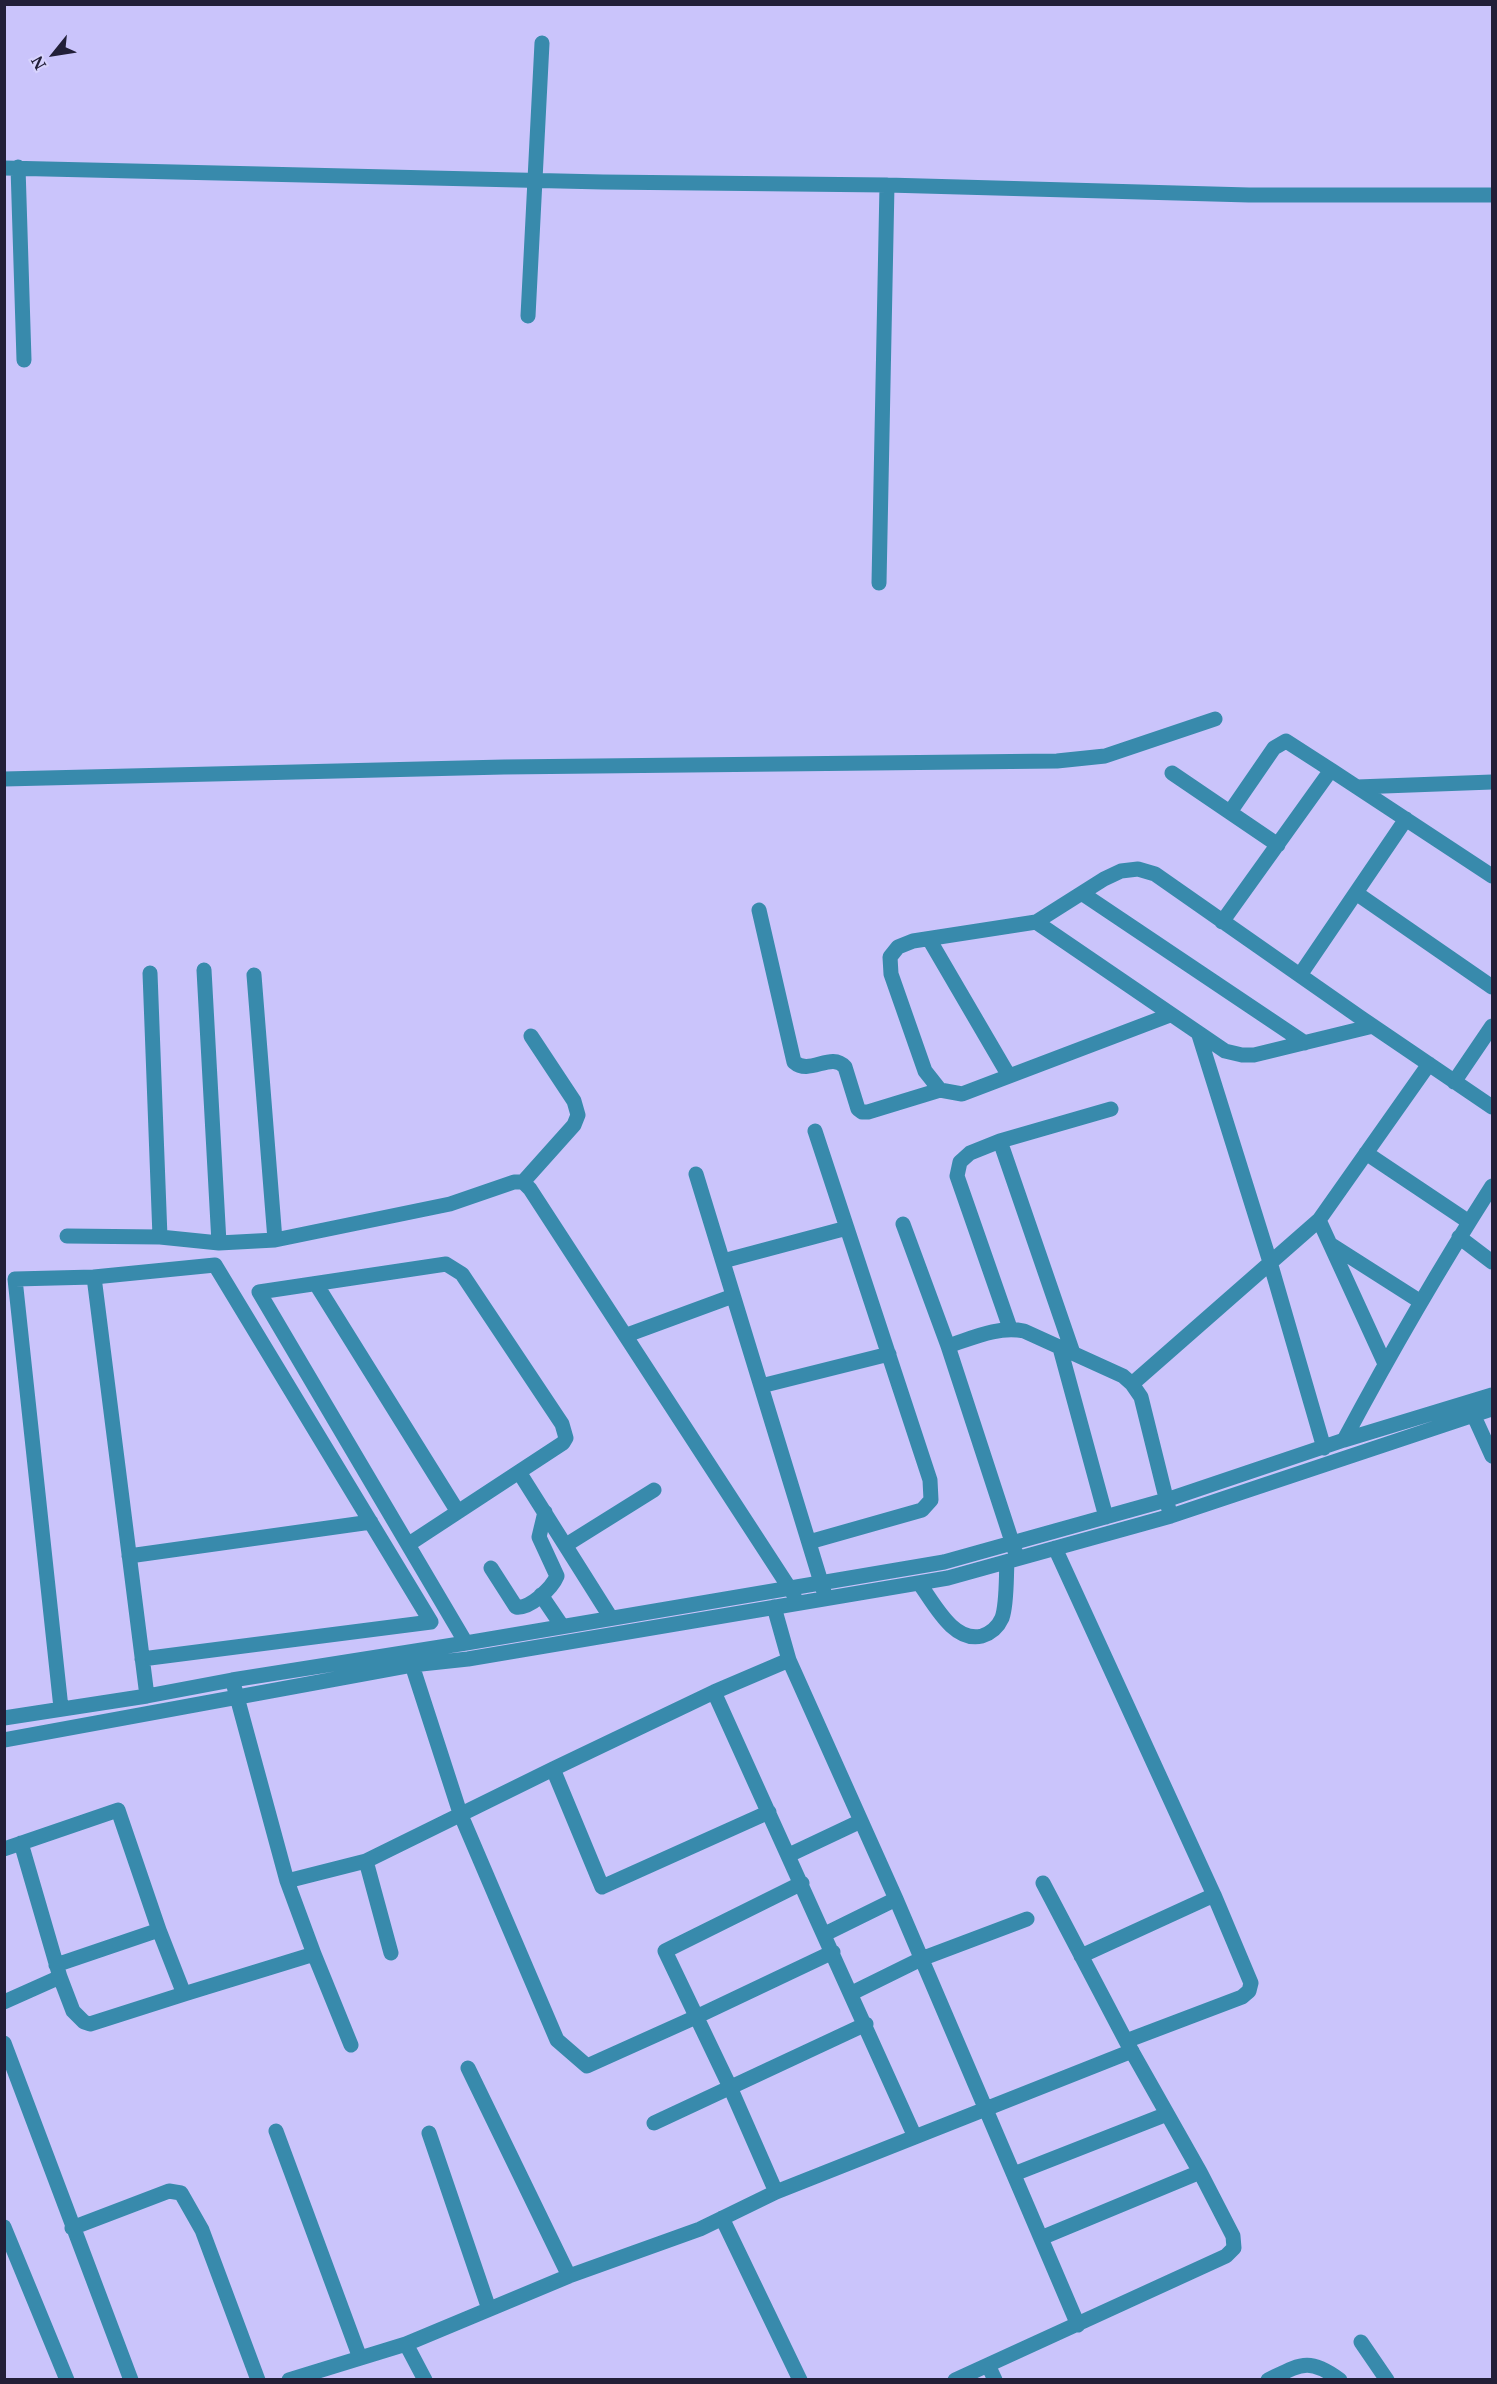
<!DOCTYPE html>
<html>
<head>
<meta charset="utf-8">
<style>
  body { margin:0 }
  #map { position:relative; width:1497px; height:2384px; overflow:hidden; background:#cac4fb; font-family:"Noto Serif",serif }
  canvas { display:block }
  .frame { position:absolute; inset:0; border:6px solid #221f38; pointer-events:none }
  .north { position:absolute; left:24px; top:24px; width:60px; height:60px; -webkit-text-stroke:4px #d7d3fd; paint-order:stroke; rotate:240deg; font-size:16px; font-weight:700; line-height:24px; text-align:center; color:#221f38 }
  .north::after { content:''; display:block; margin:auto; width:21px; height:27px; background:#221f38; clip-path:polygon(50% 0,100% 100%,50% 72%,0 100%) }
</style>
</head>
<body>
<div id="map">
<canvas width="1497" height="2384"></canvas>
<div class="frame"></div>
<div class="north">N</div>
</div>
<script>
const c = document.querySelector('canvas').getContext('2d');
c.lineJoin = 'round';
function stroke(path, color, width, dash) {
  c.strokeStyle = color;
  c.lineWidth = width;
  c.lineCap = dash ? 'butt' : 'round';
  c.setLineDash(dash || []);
  c.stroke(path);
}
const minor = new Path2D(`
  M18,167L24,360
  M4,168L603,182L887,185L1249,195H1492
  M528,316L542,43
  M879,583L887,185
  M1172,773L1278,845
  M4,779L504,767L1057,761L1105,756L1215,719
  M1357,787L1492,782
  M1230,812L1274,748L1286,741L1331,770
  M1356,893L1492,987
  M1083,894L1305,1043
  M759,910L794,1062C810,1076 831,1051 845,1067L858,1109L862,1112H868L940,1090
  M1036,922L1225,1051L1242,1055H1254L1373,1026
  M1222,922L1331,770L1492,876
  M929,939L1009,1076
  M204,970L219,1243
  M150,973L160,1237
  M254,975L275,1240
  M1300,975L1406,819
  M1170,1015L962,1094L940,1090L925,1071L891,974L890,957L898,947L913,941L1036,922L1104,879L1121,871L1138,869L1155,874L1361,1018L1492,1107
  M1199,1035L1270,1262L1324,1448
  M1454,1082L1492,1026
  M1000,1141L1073,1353
  M1366,1153L1469,1222
  M696,1174L824,1592
  M523,1182L574,1125L578,1115L574,1101L531,1036
  M1319,1220L1385,1364
  M903,1224L948,1346L1016,1554
  M67,1236L160,1237L219,1243L275,1240L450,1204L514,1182H523L530,1189L794,1595
  M1459,1237L1492,1262
  M1330,1244L1421,1302
  M723,1261L847,1228
  M94,1277L147,1696
  M316,1284L458,1512
  M1010,1328L957,1176L960,1162L970,1153L1000,1141L1111,1109
  M627,1335L733,1296
  M948,1346C973,1338 997,1326 1024,1331L1123,1376L1132,1384L1141,1397L1169,1510
  M1060,1348L1106,1517
  M1132,1384L1319,1220L1429,1064
  M761,1386L889,1354
  M1473,1414L1492,1456
  M1344,1440C1390,1354 1439,1269 1492,1186
  M519,1472L611,1618
  M809,1542L922,1510L931,1500L930,1480L815,1131
  M409,1544L563,1443L566,1438L562,1424L462,1274L446,1264L259,1292L466,1643
  M566,1545L654,1490
  M1055,1548L1214,1895L1251,1983L1249,1991L1242,1997L1126,2041
  M129,1556L371,1522
  M491,1568L516,1607C530,1609 552,1588 557,1576L539,1537L545,1512
  M919,1583C934,1603 953,1643 982,1636C991,1633 998,1627 1002,1618C1007,1604 1006,1578 1007,1562
  M541,1595L562,1626
  M774,1607L789,1660
  M412,1665L460,1813L557,2040L587,2066L696,2017L833,1952
  M234,1686L287,1881L366,1861L553,1769L714,1692L789,1660L896,1899L1078,2325
  M714,1692L915,2137
  M61,1708L15,1279L94,1277L215,1265L431,1622L142,1659
  M4,1718L147,1696L232,1680L466,1643L944,1562L1166,1500L1344,1440L1492,1395
  M4,1740L412,1665L468,1659L948,1578L1171,1516L1492,1409
  M553,1769L602,1887L769,1812
  M21,1843L60,1977L73,2011L84,2022L90,2024L184,1994
  M4,1849L118,1810L159,1930L184,1994L314,1954
  M789,1855L861,1821
  M366,1861L391,1953
  M287,1881L314,1954L351,2045
  M825,1934L896,1899
  M1081,1956L1214,1895
  M56,1965L159,1930
  M852,1993L921,1959L1027,1919
  M4,2002L60,1977
  M4,2043L131,2380
  M468,2068L569,2276
  M654,2123L866,2024
  M276,2131L360,2358
  M429,2133L489,2309
  M1014,2174L1167,2114
  M776,2192L730,2087L665,1951L802,1883
  M722,2218L800,2380
  M4,2227L67,2380
  M72,2228L169,2191L181,2193L202,2230L258,2380
  M1041,2238L1200,2172
  M1361,2342L1387,2380
  M406,2344L425,2380
  M988,2365L995,2380
  M289,2380L406,2344L569,2276L700,2229L776,2192L1132,2051
  M955,2380L1226,2256L1234,2248L1233,2236L1200,2172L1126,2041L1043,1883
  M1268,2380C1301,2364 1309,2357 1340,2380`);
stroke(minor, '#388aac', 15);
</script>
</body>
</html>
